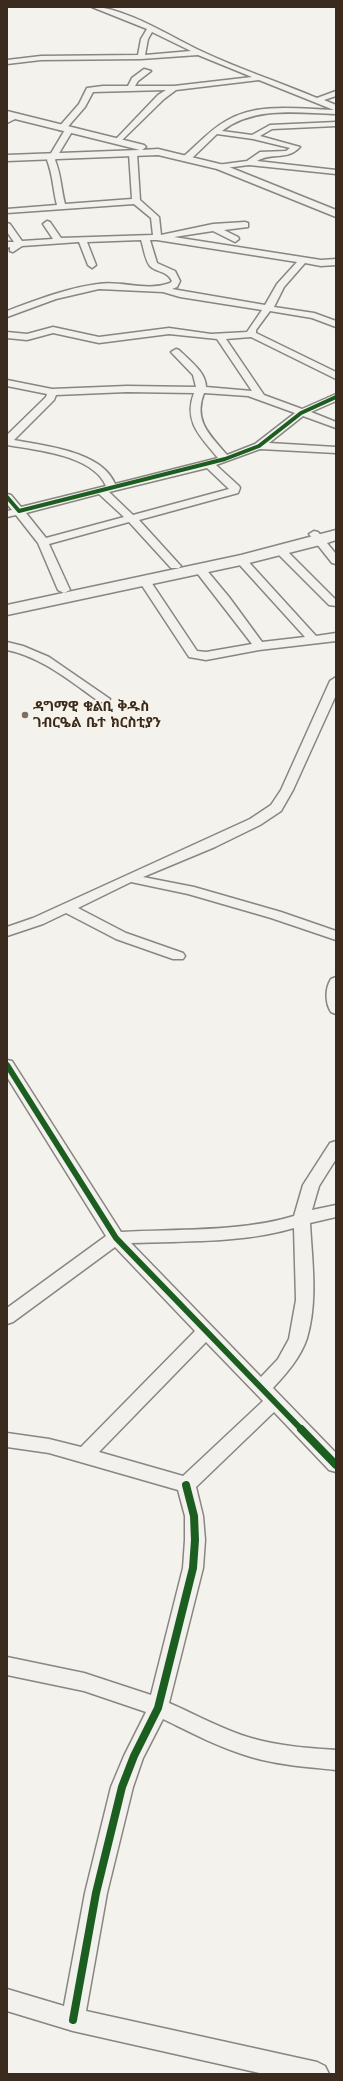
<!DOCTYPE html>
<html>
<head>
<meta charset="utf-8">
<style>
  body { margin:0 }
  #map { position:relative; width:343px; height:2081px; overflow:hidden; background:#f4f2ec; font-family:"Playpen Sans",sans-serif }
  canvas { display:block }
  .frame { position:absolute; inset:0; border:8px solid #3b2a1e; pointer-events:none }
</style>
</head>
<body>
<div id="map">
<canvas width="343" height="2081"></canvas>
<div class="frame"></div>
</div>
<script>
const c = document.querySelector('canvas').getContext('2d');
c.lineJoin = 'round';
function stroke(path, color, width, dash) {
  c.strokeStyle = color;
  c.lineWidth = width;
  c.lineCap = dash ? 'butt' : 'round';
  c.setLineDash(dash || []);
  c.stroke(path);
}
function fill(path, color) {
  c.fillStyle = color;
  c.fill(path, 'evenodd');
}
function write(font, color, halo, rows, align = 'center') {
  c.font = font + ' "Playpen Sans","Noto Sans Ethiopic",sans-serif';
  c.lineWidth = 3.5;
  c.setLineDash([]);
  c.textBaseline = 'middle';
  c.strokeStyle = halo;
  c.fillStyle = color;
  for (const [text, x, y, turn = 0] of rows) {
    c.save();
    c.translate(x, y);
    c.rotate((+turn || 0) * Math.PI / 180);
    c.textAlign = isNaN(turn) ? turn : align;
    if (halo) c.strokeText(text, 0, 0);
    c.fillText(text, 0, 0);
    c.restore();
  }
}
const minor = new Path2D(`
  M92,7C125,7 171,37 201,51C239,69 279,82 317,98L336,91V96L324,100L336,105V114C298,113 254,106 222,131L252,135L270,125L336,122V126L272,129L260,136L300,147C287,161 272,152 257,161L336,170V174L249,165L217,169V165L247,161L260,152L286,151L290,148L253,139L217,134L190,160H184V156C198,144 210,130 226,121C257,102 299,109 334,110L259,80L176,90L164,99L119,143L115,141L116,139L158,95L166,90L93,92L85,107L65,130H59L58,128L79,104L87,88L103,86H128L132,78L144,69L151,71L138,81L135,86H174L252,77L198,55L141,59L41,60L7,64V60L41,56L138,55L141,39L147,29ZM152,32L191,51L145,55L148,39Z
  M14,114L21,116L7,123V118Z
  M66,128L73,130L55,160C61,174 61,189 65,204L132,199L129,153L133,151L137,153L140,200L159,217L161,235L213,224L245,222L248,223V227L224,230L238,237L239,239L235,242L213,231L174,237L321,260L336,259V265L321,266L305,263L284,287L274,307L314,313L336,321V327L312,318L270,311L256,330V333L336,372V379L251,337L226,339L264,395L302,409L336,394V401L311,412L336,422V428L303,416L269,443L336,447V453L260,449L216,465L239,486L240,488L238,493L139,520L179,564L181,566L179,568H171L129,522L49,544L70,590L64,593L58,590L38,543L16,515L7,517V511L12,510L7,504V494L11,495L21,507L106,486C93,455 36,450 7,445V435L46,397L47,394L7,386V380L52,389L127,386L196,387L193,375L171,352L176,349L179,350C189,360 206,372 206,387L252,391L217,339L169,334L99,343L53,333L27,340L7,338V332L27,334L53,327L99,337L169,328L211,334L247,332L262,310L180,297L163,292L99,289L56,299L7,317V311C36,300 67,288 98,284C122,280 146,292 170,283L172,281C167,271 159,273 151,267C145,262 144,248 141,240L87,242L96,265L92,268L88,265L79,242L22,246L13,252L10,251V247L7,248V242H14L7,232V223L10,224L22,241L53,239L43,224L47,221L50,222L61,238L153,235L151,218L134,204L7,213V209L57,205C53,190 53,175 47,160ZM150,240H157L297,262L277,284L265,305L172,289L177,287L180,281L175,271L157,263ZM127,392L194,393C183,422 201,437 218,458L115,484C102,451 44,446 14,440L54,400L56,395ZM204,393L248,396L295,413L255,444L227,455C210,435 193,421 204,393ZM207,468L229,489L133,515L109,492ZM99,494L124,517L46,538L26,513Z
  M314,531L318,532L336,554V564L332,563L309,534Z
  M280,547L284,548L336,600V606L329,605L276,552L275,550Z
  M241,557L245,558L316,636L336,633V641L259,650L206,660L189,657L139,581L141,579H149L197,651L206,652L252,644L194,569L200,566L204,567L229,597L262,642L305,637L237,562L235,560Z
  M7,642L23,646L49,657L110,699L108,702H100C71,682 42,657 7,650Z
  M336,677V695L293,790L281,811L260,825L215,847L143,877L194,887L281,912L336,931V940L271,918L188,894L131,882L78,908L126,933L183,953L185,956L183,959H173L116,939L66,913L43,924L7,936V927L33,918L250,819L271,805L281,790L330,681Z
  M336,977V1014L331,1012C325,1003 325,988 331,979Z
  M7,1060L12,1061L121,1232C175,1229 242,1232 294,1216L303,1185L330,1143L336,1141V1159L319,1186L312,1210L336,1205V1217L310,1223C312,1261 318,1301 307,1338C301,1357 286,1374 273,1388L336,1453V1472L329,1470L274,1412L196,1487L203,1516L205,1540L203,1568L169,1703C197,1715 223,1730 251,1738C278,1746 308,1748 336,1750V1770C308,1767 278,1765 251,1757C220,1748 192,1733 163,1719L143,1758L133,1787L107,1893L86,2011L317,2062L325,2066L329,2074H264L73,2031L7,2011V1989L64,2006L85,1893L111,1787L124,1756L146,1712L84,1691L7,1675V1657L84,1673L151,1695L183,1568L185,1540V1516L178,1490L49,1453L7,1447V1433L49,1439L81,1447L195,1331L115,1247L13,1322L7,1324V1308L106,1236L7,1077ZM294,1228L296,1300L289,1339L278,1359L261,1377L131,1243C183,1241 245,1243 294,1228ZM206,1342L263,1401L183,1476L99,1452Z`);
const tertiary = new Path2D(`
  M7,111L144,145L146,147L142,150L158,149L224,165L336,210V217L217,169L158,155L7,161V155L140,150L7,117Z`);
const secondary = new Path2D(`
  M336,530V540L324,544L241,565L7,615V605L241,555Z`);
const cyclewayFar2 = new Path2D(`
  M7,497L19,511L225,459L259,446L301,413L336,397`);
const cyclewayFar1 = new Path2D(`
  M7,1065L116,1238L302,1430`);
const cycleway = new Path2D(`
  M301,1429L336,1465
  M73,2020L96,1893L122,1787L134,1756L158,1708L193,1568L195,1540L194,1516L186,1485`);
const markers = [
  [25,715,4,"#7c7066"]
];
const poiNames = [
  ["ዳግማዊ ቁልቢ ቅዱስ",33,707],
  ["ገብርዔል ቤተ ክርስቲያን",33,723]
];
stroke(minor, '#898580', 3);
stroke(tertiary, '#898580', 3);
stroke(secondary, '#898580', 3);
fill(minor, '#f2f1ed');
fill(tertiary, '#f2f1ed');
fill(secondary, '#f2f1ed');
stroke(cyclewayFar2, '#1b5e20', 4);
stroke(cyclewayFar1, '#1b5e20', 6);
stroke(cycleway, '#1b5e20', 8);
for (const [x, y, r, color] of markers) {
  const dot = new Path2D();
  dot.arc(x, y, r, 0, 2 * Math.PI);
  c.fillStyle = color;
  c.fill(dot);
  stroke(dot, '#f7f3e8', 1.5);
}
write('bold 14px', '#3b2a1e', '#f7f3e8', poiNames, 'left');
</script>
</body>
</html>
